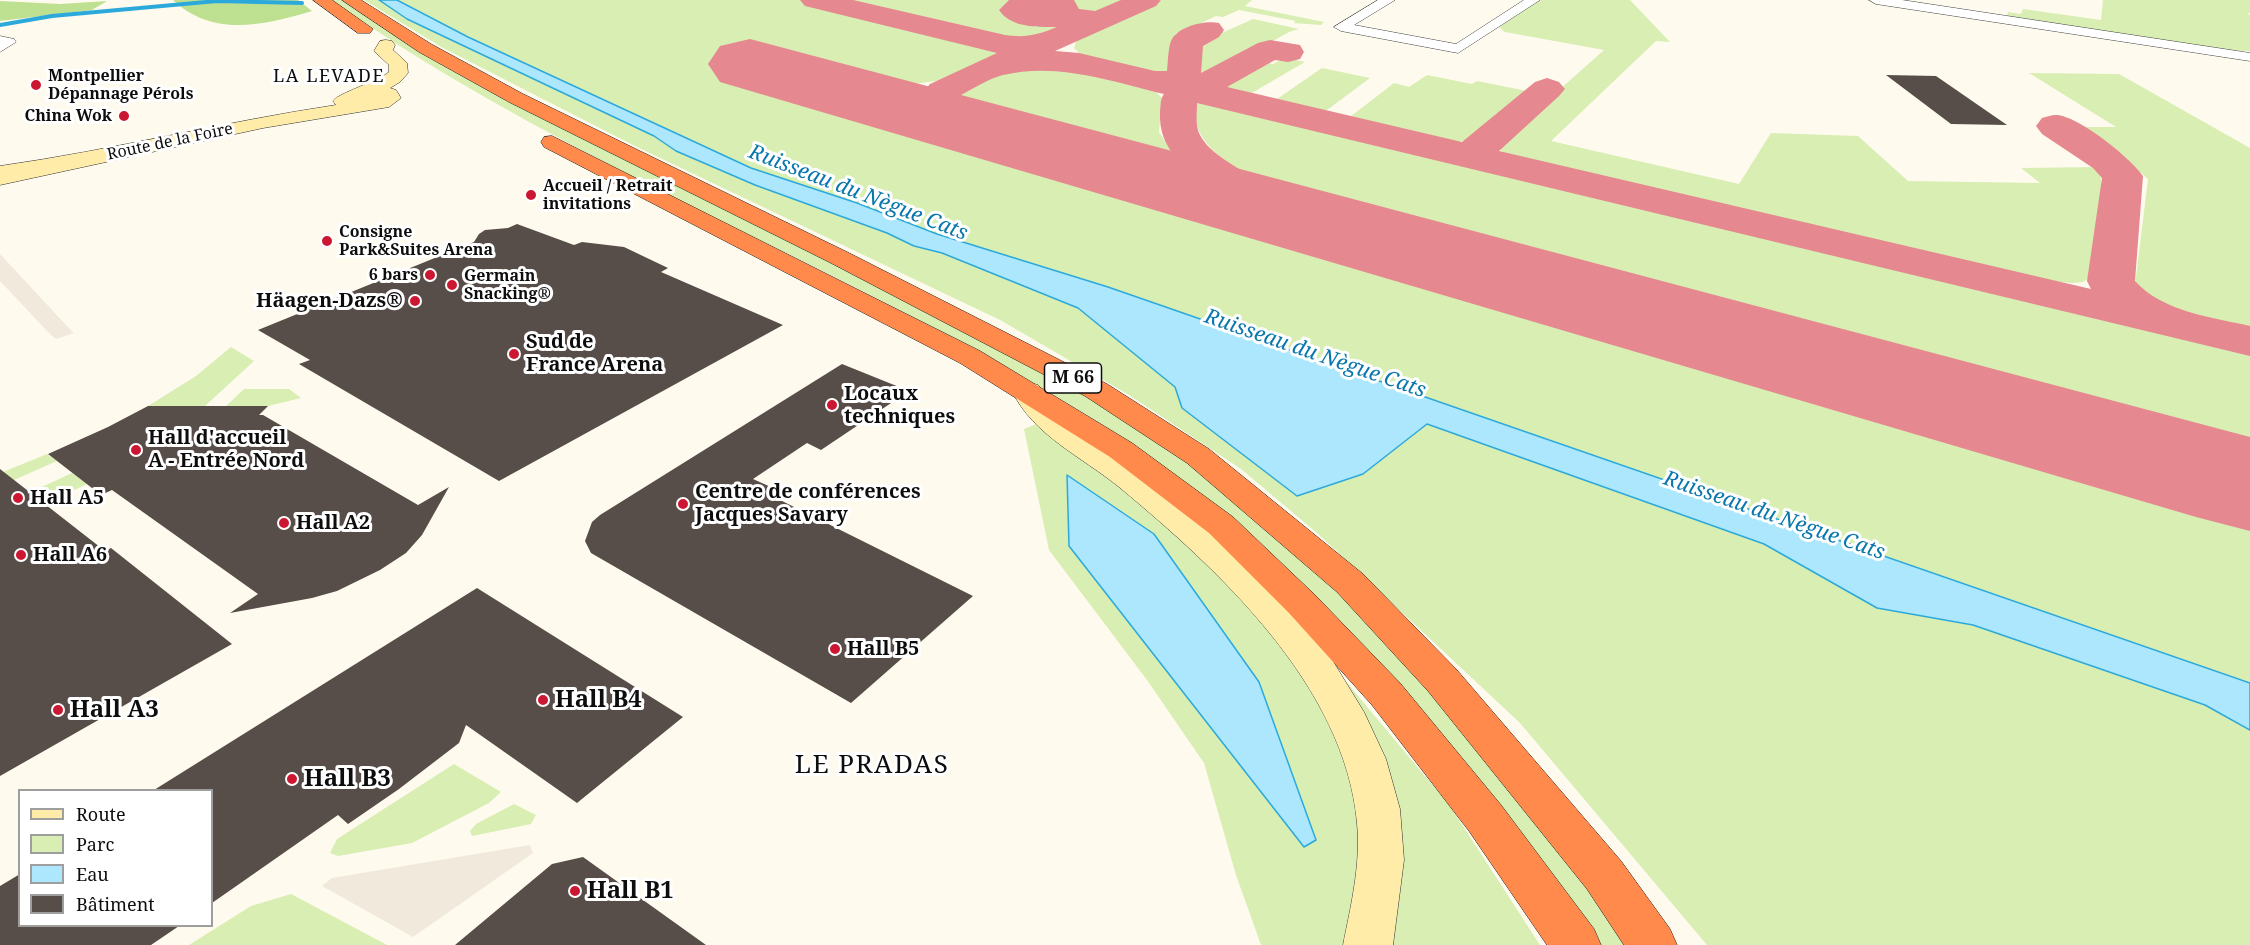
<!DOCTYPE html>
<html>
<head>
<meta charset="utf-8">
<style>
  body { margin:0 }
  #map { position:relative; width:2250px; height:945px; overflow:hidden; background:#fffaee; font-family:"Noto Serif",serif }
  canvas { display:block }
  .legend { position:absolute; left:18px; top:789px; width:195px; height:138px; box-sizing:border-box; background:#fff; border:2px solid #9e9e9e; margin:0; padding:8px 10px; list-style:none; font-size:18px; color:#0d0d0d }
  .legend li { display:flex; align-items:center; gap:12px; height:30px }
  .legend b { width:30px; border:2px solid #9e9e9e }
</style>
</head>
<body>
<div id="map">
<canvas width="2250" height="945"></canvas>
<ul class="legend">
<li><b style="height:8px;background:#ffeca9"></b>Route</li>
<li><b style="height:16px;background:#d8eeb3"></b>Parc</li>
<li><b style="height:16px;background:#ace7fd"></b>Eau</li>
<li><b style="height:16px;background:#574d49"></b>Bâtiment</li>
</ul>
</div>
<script>
const c = document.querySelector('canvas').getContext('2d');
c.lineJoin = 'round';
function fill(path, color) {
  c.fillStyle = color;
  c.fill(path, 'evenodd');
}
function stroke(path, color, width, dash) {
  c.strokeStyle = color;
  c.lineWidth = width;
  c.lineCap = dash ? 'butt' : 'round';
  c.setLineDash(dash || []);
  c.stroke(path);
}
function write(font, color, halo, rows, align = 'center') {
  c.font = font + ' "Noto Serif",serif';
  c.lineWidth = 6;
  c.setLineDash([]);
  c.textBaseline = 'middle';
  c.strokeStyle = halo;
  c.fillStyle = color;
  for (const [text, x, y, turn = 0] of rows) {
    c.save();
    c.translate(x, y);
    c.rotate((+turn || 0) * Math.PI / 180);
    c.textAlign = isNaN(turn) ? turn : align;
    if (halo) c.strokeText(text, 0, 0);
    c.fillText(text, 0, 0);
    c.restore();
  }
}
const green = new Path2D(`
  M330,0H340L403,40L977,332L1093,397L1185,459L1329,581L1472,738L1631,945H1598L1502,813L1104,426C896,293 664,204 452,78C411,54 371,27 330,0Z
  M364,0H379L407,19L654,136L676,151L887,233L914,246L942,253L1078,308L1175,387L1182,408L1363,474L1426,424L1764,544L1877,608L1973,625L2205,705L2250,730V945H1707L1520,723L1317,533L1241,469L1129,395L1000,320L637,147L443,48Z
  M397,0H800L996,47L1001,53L997,57L936,81L905,85L876,84L772,56L729,72L2250,511V683L1108,287L937,234L857,203L751,168L468,37Z
  M831,0H1029C1020,1 1010,2 1006,11C1016,25 1043,19 1058,19C1064,19 1071,21 1077,22L1036,41L1005,42Z
  M1048,0H1131L1093,16L1074,12C1071,1 1058,1 1048,0Z
  M1162,0H1252L1245,6L1324,22L1321,25L1293,23L1296,21L1239,10L1223,17L1216,16L1195,26L1205,28L1196,33H1176L1169,78L1092,60L1080,54L1074,48L1077,39L1084,35Z
  M1541,0H1630L1670,42L1656,41L1551,141L1739,184L1771,133L1858,136L1908,181L2040,183L2021,168L2100,167L2102,196L2095,274L2083,282L2072,283L2020,278L1508,157L1496,146L1604,50L1505,32L1499,27Z
  M2103,0H2250V13H2247L2250,15V51L2214,50L1980,12L2007,16L2008,12L2021,14L2023,9L2101,20Z
  M1253,19L1299,29L1289,32L1203,80L1199,78L1203,37L1216,31L1224,32Z
  M1286,58L1305,62L1250,94L1215,88L1260,61L1273,64Z
  M1026,66H1062L1154,90L1162,98L1159,132L1174,155L1196,172L964,108L960,100L962,92C981,77 1003,71 1026,66Z
  M1322,68L1370,78L1327,110L1313,111L1281,104L1277,99Z
  M2029,73L2119,74L2250,148V331C2215,322 2156,317 2135,285L2148,179L2132,165L2074,127H2116Z
  M1427,75L1472,84L1477,81L1527,91L1470,140L1448,143L1357,122L1350,117L1394,83L1409,87Z
  M1198,98L2250,351V459L1295,199C1267,185 1214,162 1200,133C1195,125 1196,111 1195,101Z
  M231,347L254,361L205,406H148L196,376Z
  M244,389H289L301,398L268,406H226Z
  M1036,424L1077,452L1205,559L1296,654L1346,760L1361,827L1347,945H1261L1236,875L1204,763L1147,680L1049,550L1024,429Z
  M47,454L57,461L14,480L3,472Z
  M72,473L87,484L45,504L29,493Z
  M1343,678L1450,806L1540,945H1384L1373,744Z
  M454,764L501,792L489,803L412,843L338,856L330,853L337,839Z
  M514,804L536,815L531,824L472,836L470,831L476,824Z
  M291,894L387,945H189L251,906Z`);
const forest = new Path2D(`
  M173,0H298L312,11C265,25 213,38 173,0Z
  M0,1L60,4L107,1L92,10L0,21Z`);
const plaza = new Path2D(`
  M0,254L66,325L74,333L56,339L48,332L0,281Z
  M530,845L533,853L413,937L322,886L332,878Z`);
const water = new Path2D(`
  M379,0H397L468,37L751,168L857,203L937,234L1108,287L2250,683V730L2205,705L1973,625L1877,608L1764,544L1427,424L1363,474L1297,496L1182,408L1175,387L1078,308L942,253L914,246L887,233L755,185L676,151L654,136L407,19Z
  M1067,475L1154,534L1259,682L1316,840L1304,847L1069,546Z`);
const stream = new Path2D(`
  M0,25L52,16L217,1L302,3`);
const taxiway = new Path2D(`
  M800,0H853L1005,35C1025,38 1038,35 1057,27C1037,27 1011,28 999,10L1009,0H1074L1079,9L1095,11L1121,0H1161L1156,6L1055,51L1079,53L1155,71H1167C1168,62 1168,49 1171,41C1178,26 1205,20 1219,23L1224,30L1219,37L1203,46L1201,73L1258,43L1270,40L1300,45L1304,52L1300,59L1288,62L1275,60L1227,87L1462,142L1535,82L1547,78L1559,82L1565,89L1559,96L1499,151L2091,289L2087,281L2102,178L2093,168L2042,134L2036,126L2042,118C2046,117 2051,115 2056,115C2077,115 2131,158 2143,176L2135,281C2163,312 2211,317 2250,326V356L1197,103C1197,113 1195,126 1200,135C1217,170 1323,207 1360,221L1366,230L1360,239C1354,241 1347,243 1342,243C1306,238 1203,188 1179,161C1165,146 1159,131 1160,111C1161,105 1160,99 1164,94C1111,81 1056,62 1003,75C988,79 974,88 961,95C972,118 1008,114 1021,134L1015,142C1011,143 1006,145 1002,145C976,145 928,117 924,91L930,84L997,53L805,6Z`);
const runway = new Path2D(`
  M750,39L2250,437V531L2196,517L720,82L708,64L720,46Z`);
const building = new Path2D(`
  M1886,75L1936,76L2007,125L1951,124Z
  M517,224L574,245L582,242L624,247L668,268L661,272L783,325L499,481L299,364L310,360L258,330L474,242L479,234L485,230L508,228Z
  M842,364L909,391L821,450L807,443L753,479L773,488L766,493L973,596L851,703L591,553L585,541L592,522L600,515Z
  M148,406H268L259,415H263L418,505L449,487L422,535L406,553L380,570L337,591L312,598L230,613L258,594L112,490L101,495L48,454L108,427Z
  M0,469L105,551L111,548L232,644L0,776Z
  M477,588L683,717L577,803L466,725L459,743L399,789L348,824L338,815L212,903V790H154Z
  M583,857L706,945H455L552,864Z
  M20,874V926H179L151,945H0V886Z`);
const street = new Path2D(`
  M1378,0H1395L1354,25L1456,44L1524,0H1540L1458,53L1341,31L1334,27Z
  M1869,0H1902L2250,53V61L1876,4Z
  M0,36L14,39L16,42L0,52Z`);
const secondary = new Path2D(`
  M386,40L392,41L395,45L393,50L407,63L408,73L400,82L390,88L396,90L401,98L389,107L263,128L0,185V166C113,150 223,122 336,105L333,101C338,93 377,82 389,72V65L374,51L380,41Z
  M1027,382L1038,385L1054,409L1139,470L1226,543L1299,617L1331,658L1364,712L1386,759L1400,809L1404,860L1393,945H1343C1351,905 1361,864 1357,823C1345,686 1219,570 1119,487C1082,457 1033,435 1012,391L1016,385Z`);
const highway = new Path2D(`
  M313,0H332L373,29L370,33H358Z
  M342,0H361L431,44L523,94L849,253L1107,384L1209,449L1363,574L1456,669L1621,861L1670,929L1677,945H1624L1587,889L1428,691L1337,592L1187,463L1085,396L831,263L509,102L419,52Z
  M552,136L980,351L1132,443L1233,517L1315,595L1400,683L1501,805L1594,929L1601,945H1547L1469,831L1372,705L1289,613L1209,533L1110,457L960,363L544,147L541,142L544,137Z`);
const markers = [
  [36,85,6,"#cc1733"],
  [124,116,6,"#cc1733"],
  [531,195,6,"#cc1733"],
  [327,241,6,"#cc1733"],
  [430,275,6,"#cc1733"],
  [452,285,6,"#cc1733"],
  [415,301,6,"#cc1733"],
  [514,354,6,"#cc1733"],
  [832,405,6,"#cc1733"],
  [136,450,6,"#cc1733"],
  [18,498,6,"#cc1733"],
  [683,504,6,"#cc1733"],
  [284,523,6,"#cc1733"],
  [21,555,6,"#cc1733"],
  [835,649,6,"#cc1733"],
  [543,700,6,"#cc1733"],
  [58,710,6,"#cc1733"],
  [292,779,6,"#cc1733"],
  [575,891,6,"#cc1733"]
];
const farPoinames = [
  ["Montpellier",48,76],
  ["Dépannage Pérols",48,94],
  ["China Wok",112,116,"right"],
  ["Accueil / Retrait",543,186],
  ["invitations",543,204],
  ["Consigne",339,232],
  ["Park&Suites Arena",339,250],
  ["6 bars",418,275,"right"],
  ["Germain",464,276],
  ["Snacking®",464,294]
];
const farStreetnames = [
  ["Route de la Foire",170,142,-12]
];
const farNeighbourhoodnames = [
  ["LA LEVADE",329,77]
];
const shields = [
  [1073,378,57]
];
const shieldNames = [
  ["M 66",1073,378]
];
const poiNames = [
  ["Häagen-Dazs®",403,301,"right"],
  ["Sud de",526,342],
  ["France Arena",526,365],
  ["Locaux",844,394],
  ["techniques",844,417],
  ["Hall d'accueil",148,438],
  ["A - Entrée Nord",148,461],
  ["Centre de conférences",695,492],
  ["Jacques Savary",695,515],
  ["Hall A5",30,498],
  ["Hall A2",296,523],
  ["Hall A6",33,555],
  ["Hall B5",847,649]
];
const waterNames = [
  ["Ruisseau du Nègue Cats",858,193,21],
  ["Ruisseau du Nègue Cats",1315,354,19],
  ["Ruisseau du Nègue Cats",1774,516,19]
];
const nearPoinames = [
  ["Hall B4",555,700],
  ["Hall A3",70,710],
  ["Hall B3",304,779],
  ["Hall B1",587,891]
];
const nearNeighbourhoodnames = [
  ["LE PRADAS",872,766]
];
fill(green, '#d8eeb3');
fill(forest, '#bde091');
fill(plaza, '#f0e9dc');
fill(water, '#ace7fd');
stroke(water, '#2ca9db', 1.5);
stroke(stream, '#2ca9db', 4);
fill(taxiway, '#e68890');
fill(runway, '#e68890');
fill(building, '#574d49');
stroke(street, '#404040', 1);
stroke(secondary, '#2f2f2f', 1);
stroke(highway, '#1e1e1e', 1);
fill(street, '#fff');
fill(secondary, '#ffeca9');
fill(highway, '#ff8a4c');
for (const [x, y, r, color] of markers) {
  const dot = new Path2D();
  dot.arc(x, y, r, 0, 2 * Math.PI);
  c.fillStyle = color;
  c.fill(dot);
  stroke(dot, '#fff', 2);
}
write('bold 16px', '#0d0d0d', '#fff', farPoinames, 'left');
write('16px', '#0d0d0d', '#fff', farStreetnames);
c.letterSpacing = '1.5px';
write('18px', '#0d0d0d', '#fff', farNeighbourhoodnames);
c.letterSpacing = '0px';
for (const [x, y, w] of shields) {
  const box = new Path2D();
  box.roundRect(x - w / 2, y - 15, w, 30, 4.5);
  c.fillStyle = '#fff';
  c.fill(box);
  stroke(box, '#0d0d0d', 1.5);
}
write('bold 18px', '#0d0d0d', null, shieldNames);
write('bold 20px', '#0d0d0d', '#fff', poiNames, 'left');
write('italic 21px', '#0977ac', '#fff', waterNames);
write('bold 24px', '#0d0d0d', '#fff', nearPoinames, 'left');
c.letterSpacing = '1.5px';
write('26px', '#0d0d0d', '#fff', nearNeighbourhoodnames);
c.letterSpacing = '0px';
</script>
</body>
</html>
